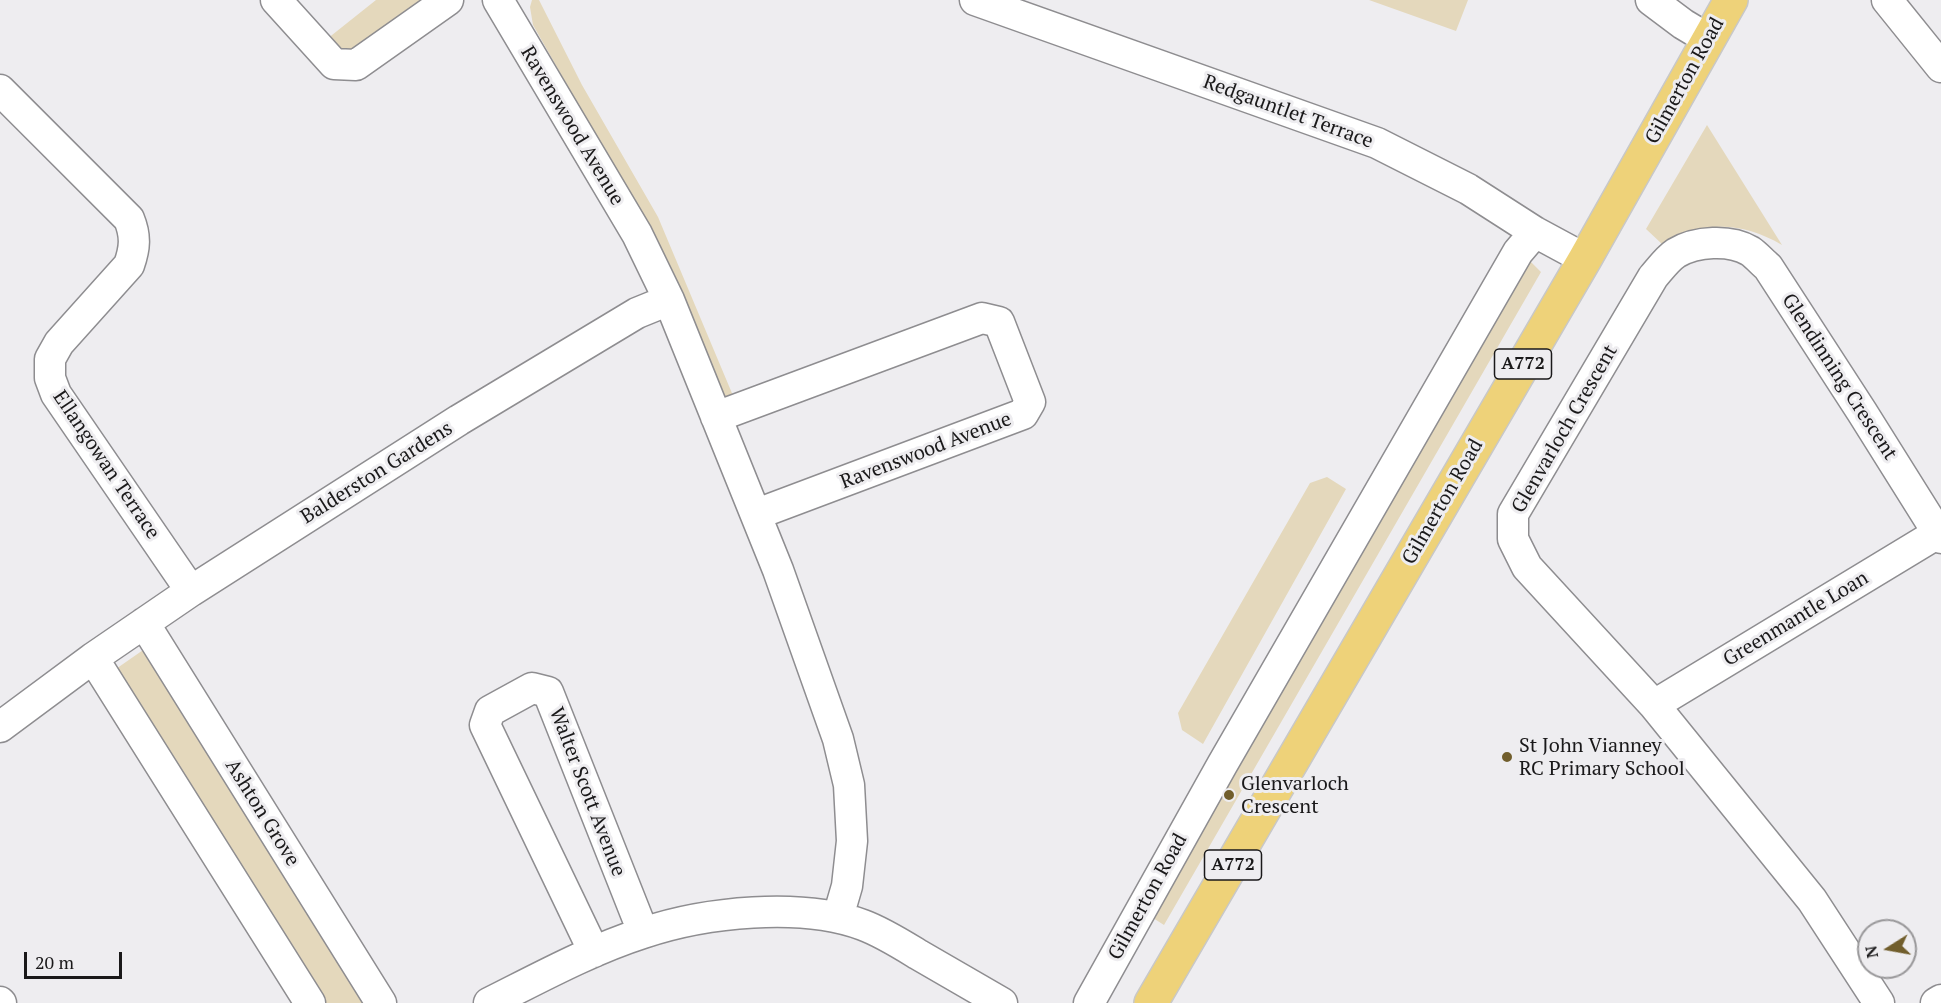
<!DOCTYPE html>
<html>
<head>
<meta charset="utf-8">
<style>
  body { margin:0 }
  #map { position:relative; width:1941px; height:1003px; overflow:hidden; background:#eeedf0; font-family:"PT Serif",serif }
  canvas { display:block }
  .north { position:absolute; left:1857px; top:919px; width:60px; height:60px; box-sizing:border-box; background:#eeedf0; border:2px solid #99989a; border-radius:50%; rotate:259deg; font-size:16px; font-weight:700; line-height:24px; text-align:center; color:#1a191a }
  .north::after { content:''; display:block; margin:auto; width:21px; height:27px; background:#715e2c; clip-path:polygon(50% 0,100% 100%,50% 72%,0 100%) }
  .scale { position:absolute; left:24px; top:952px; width:98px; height:27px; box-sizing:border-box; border:3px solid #1a191a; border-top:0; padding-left:8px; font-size:18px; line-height:21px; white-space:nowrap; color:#1a191a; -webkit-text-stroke:4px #eeedf0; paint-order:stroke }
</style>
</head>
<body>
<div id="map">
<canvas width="1941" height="1003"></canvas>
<div class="north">N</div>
<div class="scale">20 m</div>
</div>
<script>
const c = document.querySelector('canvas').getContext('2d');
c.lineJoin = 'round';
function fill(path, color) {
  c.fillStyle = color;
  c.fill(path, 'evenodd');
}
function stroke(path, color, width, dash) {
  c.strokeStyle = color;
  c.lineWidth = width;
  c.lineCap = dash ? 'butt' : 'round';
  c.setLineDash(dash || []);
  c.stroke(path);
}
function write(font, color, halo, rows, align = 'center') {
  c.font = font + ' "PT Serif",serif';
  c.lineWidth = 6;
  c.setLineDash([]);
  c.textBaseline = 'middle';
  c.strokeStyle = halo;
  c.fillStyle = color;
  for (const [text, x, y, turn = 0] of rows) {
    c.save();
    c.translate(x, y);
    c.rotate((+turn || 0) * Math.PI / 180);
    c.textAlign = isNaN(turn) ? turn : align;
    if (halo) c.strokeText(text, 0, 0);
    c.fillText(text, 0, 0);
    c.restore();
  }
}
const green = new Path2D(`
  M376,0H431L357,55H342L327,39Z
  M532,0H539L582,85L658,217L734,398L721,404L647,226L533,25L530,7Z
  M1369,0H1468L1456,31Z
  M1707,125L1782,245C1740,221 1705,221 1662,244L1646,229Z
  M1529,260L1541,272L1164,925L1153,918Z
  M1327,477L1346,489L1203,744L1182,730L1178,713L1310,483Z
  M146,648L366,1003H323L113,671Z`);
const street = new Path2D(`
  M276,0L334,64L356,65L448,0
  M498,0L637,234L669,300L778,570L838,739L849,785L852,841L847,886L838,917
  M975,0L1377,143L1468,189L1535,232L1585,259
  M1651,0L1683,24L1708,39
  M1887,0L1941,67
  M0,90L129,219C136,236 135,248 129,265L59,343L50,359V378L56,394L191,591
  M716,417L982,318L999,322L1030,402L1023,414L757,514
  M144,623L381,1003
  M93,658L310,1003
  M1654,705L1938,533
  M0,727L93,658L191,591L459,420L637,313L669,300
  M594,952L485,725L490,711L532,688L548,692L643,932
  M0,1002L1,1003
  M489,1003C539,978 590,950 643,933C705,912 801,902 863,925C882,932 901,944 919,955C947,971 974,987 1002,1003
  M1089,1003L1222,765L1518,252L1535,232
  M1879,1003L1812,900L1654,705L1527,567L1513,539V514L1653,277C1660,269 1667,259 1676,253C1696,241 1730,239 1750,251C1756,255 1762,262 1768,267L1862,412L1941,538
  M1936,1003L1941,1000`);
const primary = new Path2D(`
  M1151,1003L1585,259L1731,0`);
const markers = [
  [1507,757,6,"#715e2c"],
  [1229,795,6,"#715e2c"]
];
const shields = [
  [1523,364,57],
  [1233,865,57]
];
const shieldNames = [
  ["A772",1523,364],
  ["A772",1233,865]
];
const streetNames = [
  ["Gilmerton Road",1685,81,-61],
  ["Redgauntlet Terrace",1288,112,20],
  ["Ravenswood Avenue",572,126,59],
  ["Glendinning Crescent",1839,377,57],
  ["Glenvarloch Crescent",1565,429,-60],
  ["Ravenswood Avenue",926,451,-21],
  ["Ellangowan Terrace",106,465,56],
  ["Balderston Gardens",377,473,-32],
  ["Gilmerton Road",1443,502,-60],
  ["Greenmantle Loan",1796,619,-31],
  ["Walter Scott Avenue",587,792,69],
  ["Ashton Grove",262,813,58],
  ["Gilmerton Road",1148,897,-61]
];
const poiNames = [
  ["St John Vianney",1519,746],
  ["RC Primary School",1519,769],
  ["Glenvarloch",1241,784],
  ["Crescent",1241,807]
];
fill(green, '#e4d8bc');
stroke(street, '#8e8d90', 33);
stroke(primary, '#c8c8c8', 36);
stroke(street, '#fff', 30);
stroke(primary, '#eed279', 33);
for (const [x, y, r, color] of markers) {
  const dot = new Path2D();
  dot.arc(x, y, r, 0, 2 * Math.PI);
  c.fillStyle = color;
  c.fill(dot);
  stroke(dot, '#eeedf0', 2);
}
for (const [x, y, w] of shields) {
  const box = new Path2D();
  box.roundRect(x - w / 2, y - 15, w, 30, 4.5);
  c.fillStyle = '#eeedf0';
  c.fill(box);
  stroke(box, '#1a191a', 1.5);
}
write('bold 18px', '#1a191a', null, shieldNames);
write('20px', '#1a191a', '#eeedf0', streetNames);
write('20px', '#1a191a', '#eeedf0', poiNames, 'left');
</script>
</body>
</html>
